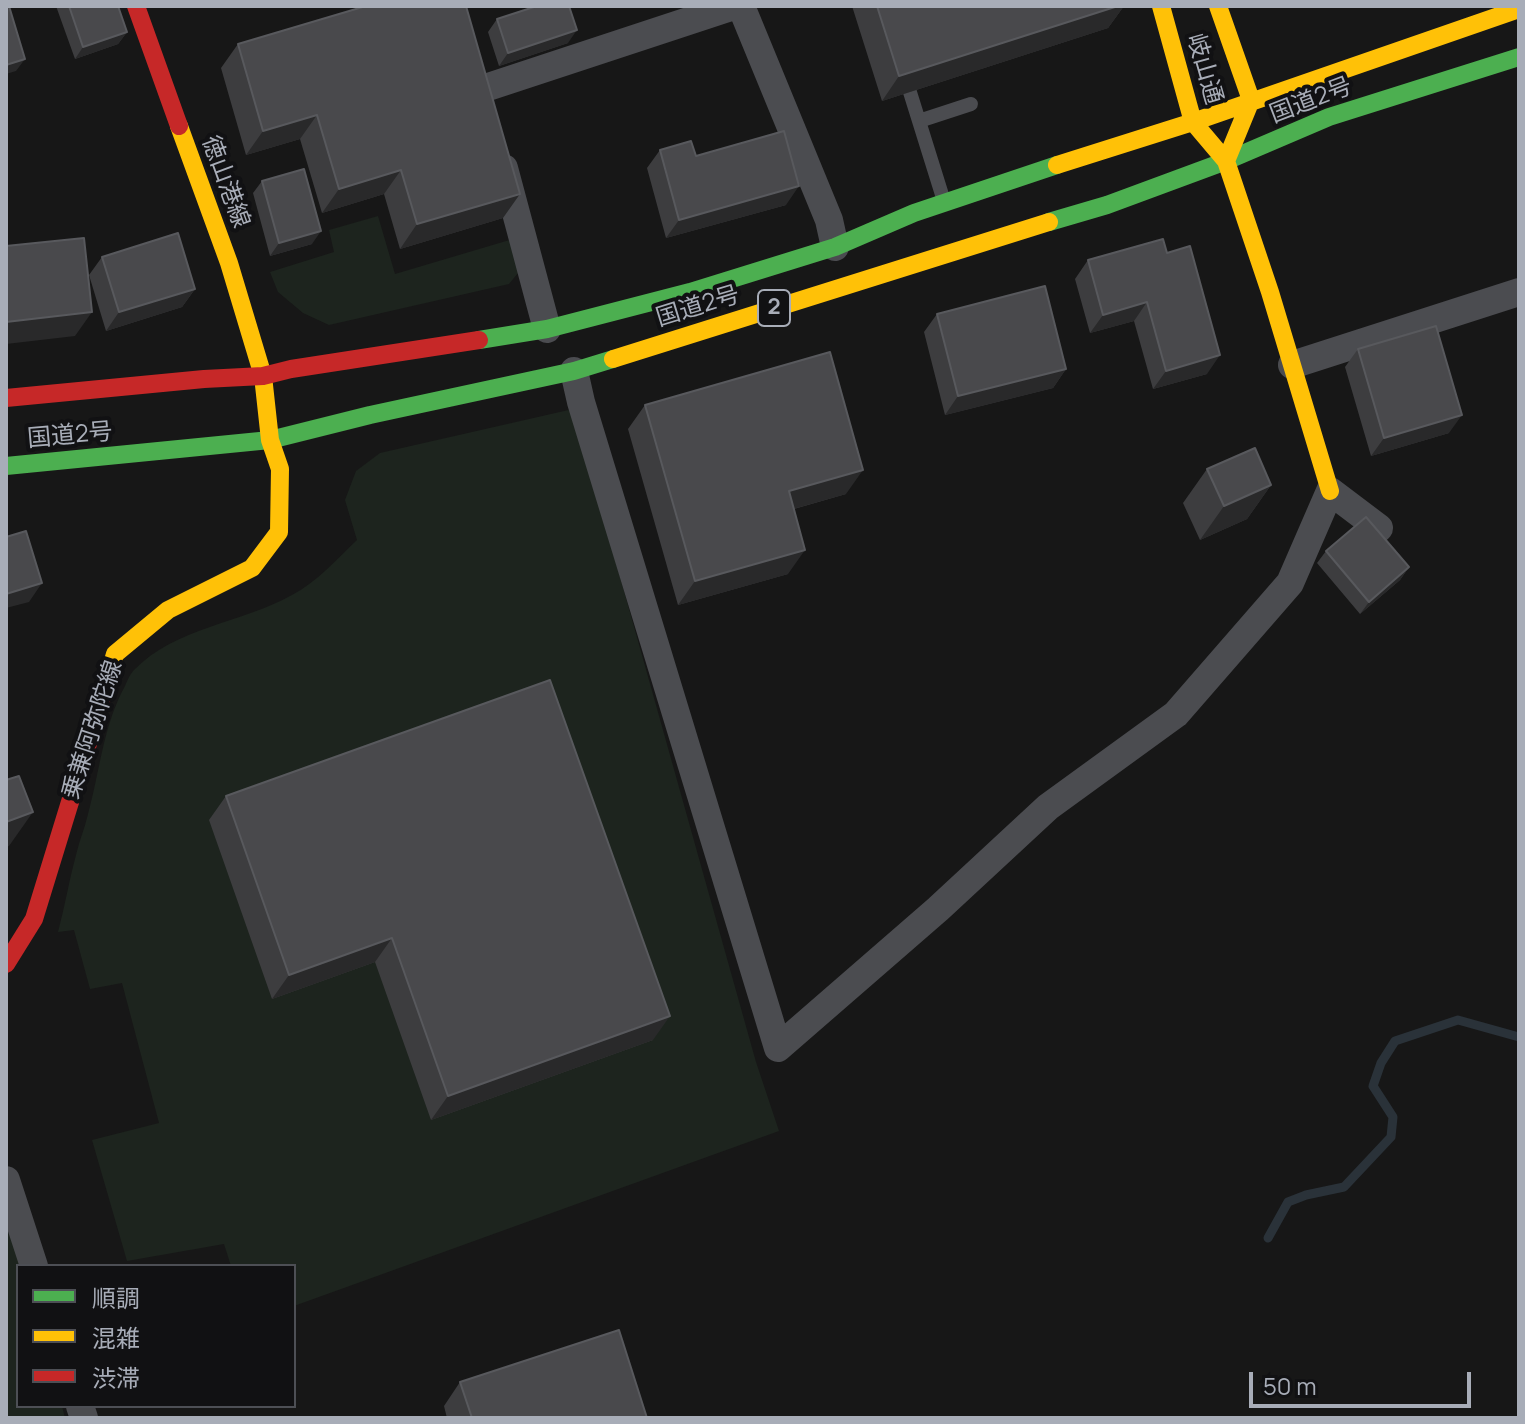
<!DOCTYPE html>
<html>
<head>
<meta charset="utf-8">
<style>
  body { margin:0 }
  #map { position:relative; width:1525px; height:1424px; overflow:hidden; background:#171717; font-family:Manrope,"Noto Sans JP",sans-serif }
  canvas { display:block }
  .frame { position:absolute; inset:0; border:8px solid #a8adb8; pointer-events:none }
  .legend { position:absolute; left:16px; top:1264px; width:280px; height:144px; box-sizing:border-box; background:#111113; border:2px solid #4d4f55; margin:0; padding:10px 14px; list-style:none; font-size:24px; color:#a8adb8 }
  .legend li { display:flex; align-items:center; gap:16px; height:40px }
  .legend b { width:40px; border:2px solid #4d4f55 }
  .scale { position:absolute; left:1249px; top:1372px; width:222px; height:36px; box-sizing:border-box; border:4px solid #a8adb8; border-top:0; padding-left:10px; font-size:24px; line-height:28px; white-space:nowrap; color:#a8adb8; -webkit-text-stroke:6px #111113; paint-order:stroke }
</style>
</head>
<body>
<div id="map">
<canvas width="1525" height="1424"></canvas>
<div class="frame"></div>
<ul class="legend">
<li><b style="height:10px;background:#4caf50"></b>順調</li>
<li><b style="height:10px;background:#ffc107"></b>混雑</li>
<li><b style="height:10px;background:#c62828"></b>渋滞</li>
</ul>
<div class="scale">50 m</div>
</div>
<script>
const c = document.querySelector('canvas').getContext('2d');
c.lineJoin = 'round';
function fill(path, color) {
  c.fillStyle = color;
  c.fill(path, 'evenodd');
}
function stroke(path, color, width, dash) {
  c.strokeStyle = color;
  c.lineWidth = width;
  c.lineCap = dash ? 'butt' : 'round';
  c.setLineDash(dash || []);
  c.stroke(path);
}
function write(font, color, halo, rows, align = 'center') {
  c.font = font + ' Manrope,"Noto Sans JP",sans-serif';
  c.lineWidth = 8;
  c.setLineDash([]);
  c.textBaseline = 'middle';
  c.strokeStyle = halo;
  c.fillStyle = color;
  for (const [text, x, y, turn = 0] of rows) {
    c.save();
    c.translate(x, y);
    c.rotate((+turn || 0) * Math.PI / 180);
    c.textAlign = isNaN(turn) ? turn : align;
    if (halo) c.strokeText(text, 0, 0);
    c.fillText(text, 0, 0);
    c.restore();
  }
}
const green = new Path2D(`
  M378,216L395,274L523,236V267L509,284L329,325L303,313L278,292L270,272L334,252L329,230Z
  M573,409L756,1062L779,1131L294,1306V1266H231L224,1244L127,1261L92,1140L159,1123L122,983L90,989L74,930L58,932C65,906 69,880 76,855C79,841 85,828 88,814C100,771 103,726 125,686C127,681 130,674 134,670C176,627 242,623 292,595C317,582 337,559 357,540L345,500L356,471L380,453Z
  M6,1197L25,1266H18V1406H62L65,1418H6Z`);
const stream = new Path2D(`
  M1268,1238L1288,1202L1306,1195L1344,1187L1391,1137L1393,1117L1373,1086L1381,1063L1395,1041L1458,1020L1519,1037`);
const lane = new Path2D(`
  M904,73L943,198
  M919,121L971,104`);
const street = new Path2D(`
  M741,6L829,220L835,247
  M482,89L734,6
  M504,168L547,329
  M1292,365L1519,292
  M574,371L581,402L778,1048L938,909L1048,807L1176,714L1290,583L1330,491L1379,528
  M6,1180L34,1266
  M80,1406L84,1418`);
const fast = new Path2D(`
  M1049,222L1107,205L1226,161L1329,117L1519,57
  M479,340L547,329L690,292L835,247L914,213L1057,165
  M6,466L270,440L370,415L574,371L613,359`);
const slow = new Path2D(`
  M1161,6L1193,122L1226,161L1270,292L1330,491
  M1218,6L1251,100L1226,161
  M1057,165L1193,122L1519,9
  M613,359L1049,222
  M106,685L115,654L168,610L252,568L279,532L280,469L270,440L263,376L229,263L179,126`);
const jam = new Path2D(`
  M136,6L179,126
  M6,398L204,379L263,376L291,369L479,340
  M6,964L34,919L106,685`);
const wall = new Path2D(`
  M56,6H118L127,32L118,44L75,59Z
  M852,6H1124L1108,28L882,101Z
  M497,19L568,43L499,66L488,32Z
  M238,44L503,218L400,249L384,194L322,213L300,139L246,155L221,68Z
  M660,150L696,156L786,205L666,238L647,168Z
  M262,181L312,244L270,256L253,193Z
  M1167,253L1207,374L1153,389L1134,321L1090,333L1075,279L1088,260Z
  M102,257L195,289L182,307L106,331L89,275Z
  M937,314L1066,369L1053,388L945,415L924,332Z
  M1358,349L1449,433L1371,456L1345,367Z
  M645,405L846,494L794,509L788,574L678,605L628,429Z
  M1207,469L1271,485L1247,519L1200,540L1183,503Z
  M1326,551L1409,567L1400,580L1360,614L1317,563Z
  M226,796L653,1040L431,1120L375,962L272,999L209,820Z
  M460,1382L647,1418H447L444,1406Z`);
const shadedWall = new Path2D(`
  M1118,6H1124L1108,28L882,101L899,76Z
  M577,30L568,43L499,66L508,53Z
  M127,32L118,44L75,59L83,47Z
  M25,59L16,71L6,74V65Z
  M317,115L300,139L246,155L263,131Z
  M401,170L384,194L322,213L339,189Z
  M799,186L786,205L666,238L679,220Z
  M520,194L503,218L400,249L417,224Z
  M321,231L312,244L270,256L279,243Z
  M195,289L182,307L106,331L119,312Z
  M1147,302L1134,321L1090,333L1103,315Z
  M92,312L75,336L6,344V322Z
  M1220,355L1207,374L1153,389L1166,371Z
  M1066,369L1053,388L945,415L958,396Z
  M1462,415L1449,433L1371,456L1384,438Z
  M863,470L846,494L772,515L789,491Z
  M1271,485L1247,519L1200,540L1224,506Z
  M805,550L788,574L678,605L695,581Z
  M1409,567L1400,580L1360,614L1369,602Z
  M42,583L29,602L6,608V594Z
  M33,812L9,846L6,847V822Z
  M392,938L375,962L272,999L289,975Z
  M670,1016L653,1040L431,1120L448,1096Z`);
const building = new Path2D(`
  M6,6H9L25,59L6,65Z
  M69,6H118L127,32L83,47Z
  M366,6H466L520,194L417,224L401,170L339,189L317,115L263,131L238,44Z
  M537,6H569L577,30L508,53L497,19Z
  M877,6H1118L899,76Z
  M784,131L799,186L679,220L660,150L691,141L696,156Z
  M304,169L321,231L279,243L262,181Z
  M178,233L195,289L119,312L102,257Z
  M84,238L92,312L6,322V246Z
  M1163,239L1167,253L1190,246L1220,355L1166,371L1147,302L1103,315L1088,260Z
  M1045,286L1066,369L958,396L937,314Z
  M1436,326L1462,415L1384,438L1358,349Z
  M830,352L863,470L789,491L805,550L695,581L645,405Z
  M1255,448L1271,485L1224,506L1207,469Z
  M1366,517L1409,567L1369,602L1326,551Z
  M26,531L42,583L6,594V537Z
  M550,680L670,1016L448,1096L392,938L289,975L226,796Z
  M19,776L33,812L6,822V780Z
  M619,1330L647,1418H472L460,1382Z`);
const shields = [
  [774,308,32]
];
const shieldNames = [
  ["2",774,308]
];
const streetNames = [
  ["岐山通",1204,69,74],
  ["国道2号",1311,101,-21],
  ["徳山港線",225,182,70],
  ["国道2号",698,307,-17],
  ["国道2号",70,436,-5],
  ["乗兼阿弥陀線",93,730,-72]
];
fill(green, '#1d241e');
stroke(stream, '#2a3239', 9);
stroke(lane, '#4b4c50', 14);
stroke(street, '#4b4c50', 28);
stroke(fast, '#4caf50', 18);
stroke(slow, '#ffc107', 18);
stroke(jam, '#c62828', 18);
fill(wall, '#3d3d3f');
fill(shadedWall, '#29292a');
fill(building, '#49494c');
stroke(building, '#58595d', 2);
for (const [x, y, w] of shields) {
  const box = new Path2D();
  box.roundRect(x - w / 2, y - 18, w, 36, 6);
  c.fillStyle = '#111113';
  c.fill(box);
  stroke(box, '#a8adb8', 2);
}
write('bold 22px', '#a8adb8', null, shieldNames);
write('24px', '#a8adb8', '#111113', streetNames);
</script>
</body>
</html>
